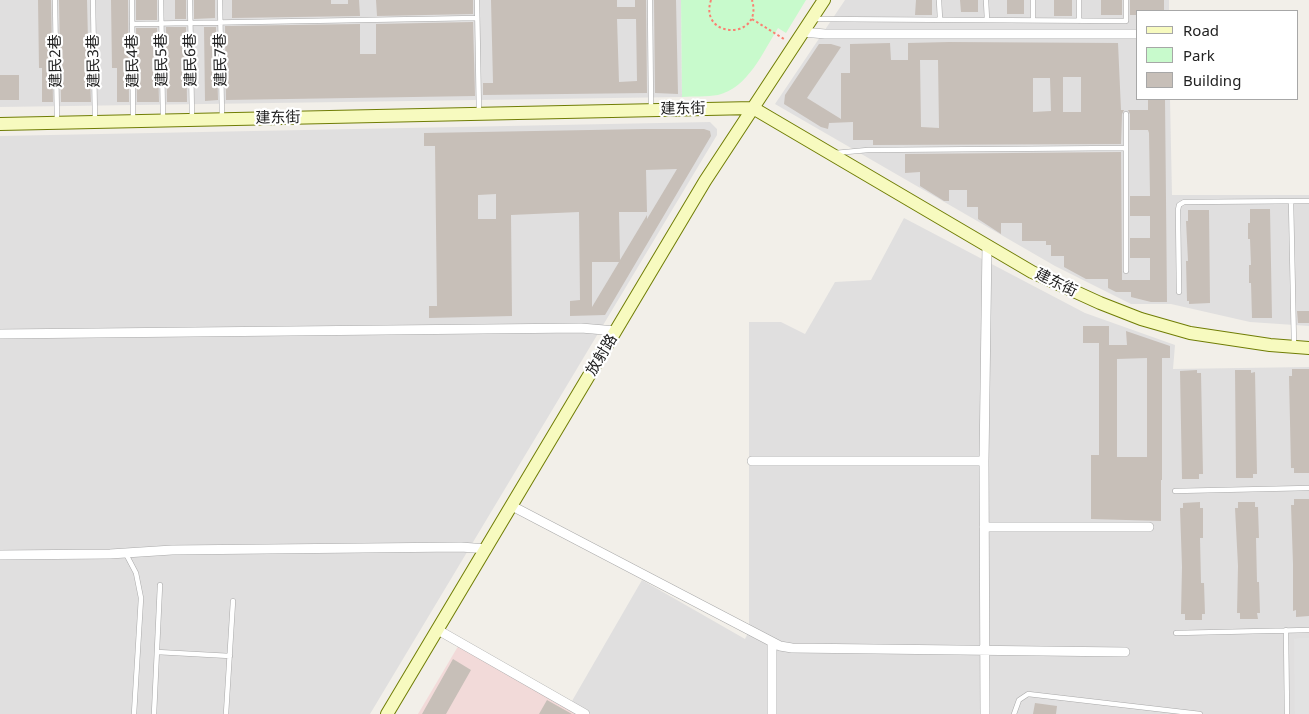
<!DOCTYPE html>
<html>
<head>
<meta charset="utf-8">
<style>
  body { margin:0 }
  #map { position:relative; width:1309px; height:714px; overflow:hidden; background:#f2efe9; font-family:"Noto Sans",sans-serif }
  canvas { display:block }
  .legend { position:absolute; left:1136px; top:10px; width:162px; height:90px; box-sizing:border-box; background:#fff; border:1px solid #a7a7a7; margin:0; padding:6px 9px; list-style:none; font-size:15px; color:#222 }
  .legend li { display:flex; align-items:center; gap:10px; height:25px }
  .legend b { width:25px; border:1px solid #a7a7a7 }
</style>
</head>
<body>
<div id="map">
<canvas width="1309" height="714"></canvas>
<ul class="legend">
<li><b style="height:6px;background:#f7fabf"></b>Road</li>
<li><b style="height:14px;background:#c8facc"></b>Park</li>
<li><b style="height:14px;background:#c7bfb8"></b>Building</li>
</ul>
</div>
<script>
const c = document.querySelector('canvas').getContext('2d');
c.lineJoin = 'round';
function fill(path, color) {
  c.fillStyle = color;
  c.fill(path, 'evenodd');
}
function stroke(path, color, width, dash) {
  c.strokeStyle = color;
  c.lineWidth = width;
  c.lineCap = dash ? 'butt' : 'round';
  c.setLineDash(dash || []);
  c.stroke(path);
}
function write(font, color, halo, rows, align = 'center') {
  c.font = font + ' "Noto Sans","Noto Sans SC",sans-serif';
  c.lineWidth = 4.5;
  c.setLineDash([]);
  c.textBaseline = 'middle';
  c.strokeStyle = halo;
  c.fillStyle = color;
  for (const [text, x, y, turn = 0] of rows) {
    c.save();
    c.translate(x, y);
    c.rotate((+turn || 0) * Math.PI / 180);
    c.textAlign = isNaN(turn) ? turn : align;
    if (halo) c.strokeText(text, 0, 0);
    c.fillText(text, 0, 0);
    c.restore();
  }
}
const residential = new Path2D(`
  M0,0H681L682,97L0,107Z
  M845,0H1169V11H1138V99H1170L1172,195H1309V326L1250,322L1171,304H1131L1055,266L775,104Z
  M710,122L717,129V135L370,714H0V136Z
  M904,218L1085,313L1175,345L1173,369L1309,367V714H578L572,701L642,580L745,639L749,631V322H781L805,334L835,282L871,280Z`);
const commercial = new Path2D(`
  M460,643L578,714H418Z`);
const park = new Path2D(`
  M681,0H806L786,33L778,28C763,52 748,88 718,95C707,97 694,96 682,97Z`);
const parking = new Path2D(`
  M1299,638H1309V714H1295L1294,639Z`);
const building = new Path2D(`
  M38,0H51L53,102H42V68H39Z
  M59,0H87L89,80L90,79L91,102H61Z
  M111,0H128L129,102H117V68H112Z
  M136,0H157V20H136Z
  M175,0H186V19H175Z
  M194,0H215V18L194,19Z
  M232,0H331V4H348V0H359L360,16L232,18Z
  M376,0H473V14L377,16Z
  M491,0H617V7H635V0H646L647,93L483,95V83H493ZM617,19H636L637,81L619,82Z
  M654,0H676L678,94L655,93Z
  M916,0H932V15H915Z
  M960,0H978V12H961Z
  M1007,0H1024V14H1007Z
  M1054,0H1072V16H1054Z
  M1101,0H1122V15H1101Z
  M1130,0H1164V11H1138V15H1130Z
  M473,22L475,96L226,100L225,26L360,24V54H376V24Z
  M166,27H186L187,102H167Z
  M204,27H216L218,100L205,101Z
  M136,28H157L159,102H137Z
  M949,42L1118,43L1121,110H1124L1122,114L1121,144L873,145V140H853V122L829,123L828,129L821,127L784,104L785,95L819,44H831L841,47L807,98L841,119V73H850V44L890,43L891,60H908V43ZM920,60H938L939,128L921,127ZM1063,77H1081V112H1063ZM1033,78H1050L1051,111L1033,112Z
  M0,75H19V100H0Z
  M1148,99H1165L1167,302H1151L1131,297V292H1116L1108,288V279H1086L1064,267V256H1051V245H1046V241H1022V223H1001V234L978,219V207H967V190H949V201H944L920,186V172L905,173V154L1121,152L1122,280H1150V258H1130V238H1150V216H1130V196H1150L1149,133L1148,130H1130V114L1128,110H1148Z
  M645,129H704L710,131L711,136L605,315L570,316V301L580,300L579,212L511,215L512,316L429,318V306H437L435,146H424V133ZM677,169L647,219V215L620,260L619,212H647L646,170ZM496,194V219H478V195ZM592,262H619L592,307Z
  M1250,209H1270L1272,318H1252L1251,283H1249V265H1251L1250,239H1248V223H1250Z
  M1188,210H1209L1210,303L1189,304V301H1187L1186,261H1188L1186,221H1188Z
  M1297,311H1309V323H1298Z
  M1083,326H1109V345H1127L1126,331L1170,346V358H1162V480H1161V521L1091,519V455H1099V343H1083ZM1147,358V457H1117V359Z
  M1292,369H1309V473H1294V468H1291L1289,376H1292Z
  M1197,370V373H1201L1203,474H1199V479H1182L1180,371Z
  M1235,370H1251V373L1255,372L1257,474H1253V478H1236Z
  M1294,499H1309V616L1296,617V610L1293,611V564L1291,505H1294Z
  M1200,502V508H1203V538H1200L1201,583H1204L1205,614H1202V620H1185V614H1181L1182,567L1180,508H1183V503Z
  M1238,502H1255V507H1258L1259,538H1256L1257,582H1259L1260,613H1257L1258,619H1240V613H1237L1238,566L1235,508H1238Z
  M453,659L471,670L446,714H422Z
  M547,700L572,714H539Z
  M1035,703L1057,706L1056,714H1033Z`);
const path = new Path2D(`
  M711,0C698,39 764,41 752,0
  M752,19L784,39`);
const lane = new Path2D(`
  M55,0L57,121
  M93,0L95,121
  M132,0L133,119
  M161,0L163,119
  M190,0L192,119
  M220,0L222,119
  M477,0L479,114
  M650,0L651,109
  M939,0L940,19
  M986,0L987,20
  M1033,0V20
  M813,19L1126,21V0
  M1079,21V0
  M132,24L477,18
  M1126,114V271
  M835,153L868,150L1126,148
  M1291,201L1294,345
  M1179,292L1178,210L1179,205L1184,202L1309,201
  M1175,491L1309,488
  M126,554L136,573L141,598L134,714
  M1286,630L1287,714
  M1176,633L1309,630
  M157,652L230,656
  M154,714L160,585
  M226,714L233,601
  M1014,714L1019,700L1028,694L1200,714`);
const street = new Path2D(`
  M803,32L825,34H1138
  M0,334L581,328L616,331
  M752,461H984
  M512,506L780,646L792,648L1125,652
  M984,527H1149
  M0,555L110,554L172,550L461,547L487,549
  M438,630L585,714
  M772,643V714
  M985,714L984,461L987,245`);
const secondary = new Path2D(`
  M0,124L753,108L1032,272L1100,303L1141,319L1190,333L1270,345L1309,348
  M387,714L705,181L824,0`);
const streetNames = [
  ["建民5巷",162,60,-91],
  ["建民6巷",191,60,-91],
  ["建民7巷",221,60,-91],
  ["建民2巷",56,61,-91],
  ["建民3巷",94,61,-91],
  ["建民4巷",133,61,-91],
  ["建东街",683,109,-1],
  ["建东街",278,118,-1],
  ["建东街",1056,283,26],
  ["放射路",602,355,-59]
];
fill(residential, '#e0dfdf');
fill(commercial, '#f2dad9');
fill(park, '#c8facc');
fill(parking, '#e2e2e2');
fill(building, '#c7bfb8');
stroke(lane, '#a9a9a9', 5.5);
stroke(street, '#a9a9a9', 10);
stroke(secondary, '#707d05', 14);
stroke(path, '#fa8072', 2, [2.5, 2.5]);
stroke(lane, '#fff', 4.5);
stroke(street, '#fff', 9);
stroke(secondary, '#f7fabf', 12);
write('15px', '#222', '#fff', streetNames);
</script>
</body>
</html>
